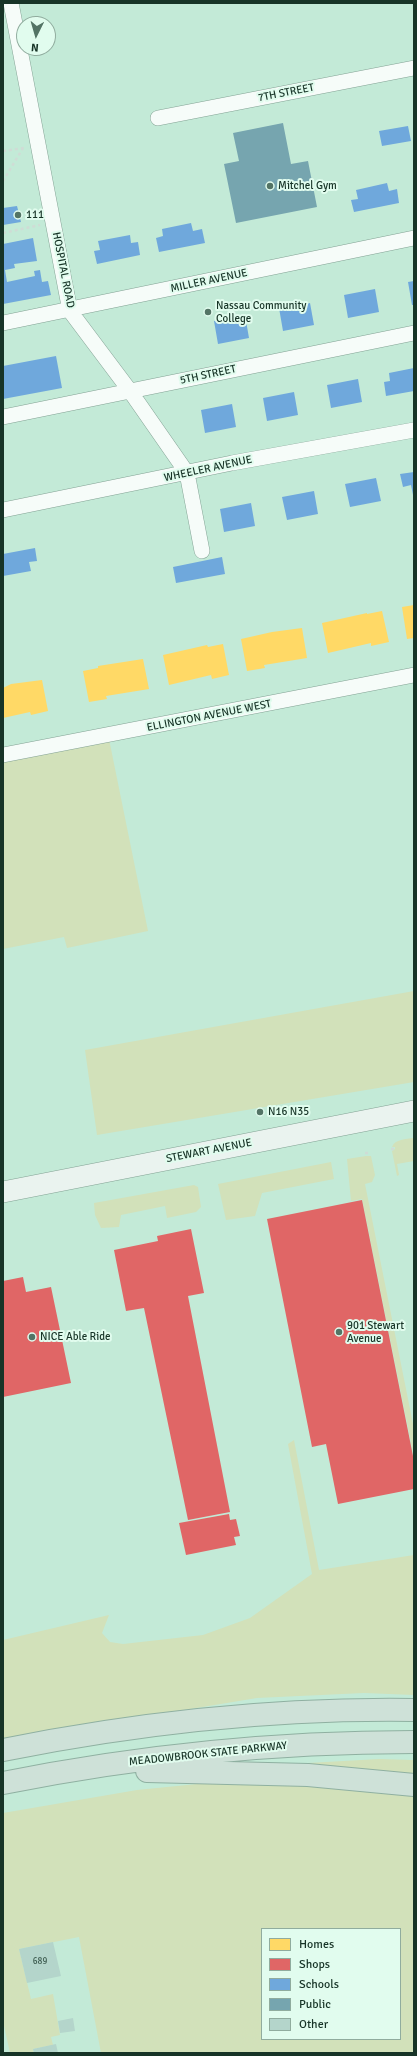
<!DOCTYPE html>
<html>
<head>
<meta charset="utf-8">
<style>
  body { margin:0 }
  #map { position:relative; width:417px; height:2056px; overflow:hidden; background:#c3ead7; font-family:Signika,sans-serif }
  canvas { display:block }
  .frame { position:absolute; inset:0; border:4px solid #173427; pointer-events:none }
  .legend { position:absolute; left:261px; top:1928px; width:140px; height:112px; box-sizing:border-box; background:#e1fcee; border:1px solid #90ac9e; margin:0; padding:5px 7px; list-style:none; font-size:12px; color:#173427 }
  .legend li { display:flex; align-items:center; gap:8px; height:20px }
  .legend b { width:20px; border:1px solid #90ac9e }
  .north { position:absolute; left:16px; top:16px; width:40px; height:40px; box-sizing:border-box; background:#e1fcee; border:1px solid #90ac9e; border-radius:50%; rotate:185deg; font-size:11px; font-weight:700; line-height:16px; text-align:center; color:#173427 }
  .north::after { content:''; display:block; margin:auto; width:14px; height:18px; background:#537465; clip-path:polygon(50% 0,100% 100%,50% 72%,0 100%) }
</style>
</head>
<body>
<div id="map">
<canvas width="417" height="2056"></canvas>
<div class="frame"></div>
<ul class="legend">
<li><b style="height:11px;background:#ffd966"></b>Homes</li>
<li><b style="height:11px;background:#e06666"></b>Shops</li>
<li><b style="height:11px;background:#6fa8dc"></b>Schools</li>
<li><b style="height:11px;background:#76a5af"></b>Public</li>
<li><b style="height:11px;background:#b4d5cb"></b>Other</li>
</ul>
<div class="north">N</div>
</div>
<script>
const c = document.querySelector('canvas').getContext('2d');
c.lineJoin = 'round';
function fill(path, color) {
  c.fillStyle = color;
  c.fill(path, 'evenodd');
}
function stroke(path, color, width, dash) {
  c.strokeStyle = color;
  c.lineWidth = width;
  c.lineCap = dash ? 'butt' : 'round';
  c.setLineDash(dash || []);
  c.stroke(path);
}
function write(font, color, halo, rows, align = 'center') {
  c.font = font + ' Signika,sans-serif';
  c.lineWidth = 4;
  c.setLineDash([]);
  c.textBaseline = 'middle';
  c.strokeStyle = halo;
  c.fillStyle = color;
  for (const [text, x, y, turn = 0] of rows) {
    c.save();
    c.translate(x, y);
    c.rotate((+turn || 0) * Math.PI / 180);
    c.textAlign = isNaN(turn) ? turn : align;
    if (halo) c.strokeText(text, 0, 0);
    c.fillText(text, 0, 0);
    c.restore();
  }
}
const green = new Path2D(`
  M109,739L148,931L67,948L64,937L3,949V761Z
  M414,991V1082L97,1135L85,1050Z
  M414,1138V1161L397,1164L399,1175L397,1176L392,1151L395,1149V1147H392C395,1139 406,1139 414,1138Z
  M366,1156H371L375,1175L372,1182L365,1184L414,1429V1458L362,1199L351,1201L347,1159Z
  M331,1162L334,1179L262,1193L255,1216L226,1220L218,1184Z
  M194,1185L198,1187L201,1207L196,1212L167,1218L165,1206L121,1215L119,1227L101,1228L95,1215L94,1203Z
  M294,1440L319,1570L414,1555V1695L364,1693L257,1698L3,1740V1640L109,1615L102,1633L110,1642L123,1644L203,1635L250,1618L312,1574L288,1444Z
  M379,1759L414,1760V1781L302,1766L308,1763Z
  M197,1784H276L358,1788L414,1796V2053H101L79,1937L19,1949L31,1999L53,1994L60,2035L51,2037L53,2045L33,2049L34,2053H10L3,2021V1813L137,1790ZM262,1929H400V2039H262Z`);
const homes = new Path2D(`
  M414,605V638L407,639L402,607Z
  M382,611L389,642L371,646V643L328,653L322,623L367,613V614Z
  M302,628L307,658L264,665L265,668L247,671L241,639L272,632Z
  M223,644L229,675L212,679L211,675L169,685L163,655L207,645L208,647Z
  M143,659L149,689L106,696L107,699L89,702L83,671L98,668V666Z
  M42,680L48,711L31,715L30,712L3,718V688L11,684Z`);
const shops = new Path2D(`
  M362,1200L414,1461V1489L338,1504L326,1444L312,1447L267,1219Z
  M191,1229L204,1293L188,1296L230,1512L188,1520L144,1308L126,1311L114,1250L158,1241L157,1236Z
  M23,1277L26,1292L51,1287L71,1383L3,1397V1281Z
  M229,1514L230,1520L236,1519L240,1536L234,1537L236,1545L186,1555L179,1523Z`);
const schools = new Path2D(`
  M408,126L411,141L382,146L379,131Z
  M387,183L389,191L397,189L399,203L354,212L351,200L358,199L356,190Z
  M17,206L21,222L3,225V208Z
  M191,223L193,231L202,229L205,243L159,252L156,238L163,236L162,229Z
  M130,235L131,243L138,242L140,255L97,264L94,251L100,250L98,241Z
  M33,238L37,261L14,264L15,268L5,270L7,282L35,276L34,271L40,270L42,282L48,281L51,295L3,304V244Z
  M414,281V305H412L408,282Z
  M375,289L379,312L348,318L344,295Z
  M310,303L314,325L283,331L279,308Z
  M245,315L249,338L218,344L214,321Z
  M56,356L62,388L3,399V366Z
  M414,368V391L386,396L384,382L390,381L389,373Z
  M358,379L362,402L331,408L327,385Z
  M294,392L298,415L267,421L263,398Z
  M232,404L236,427L205,433L201,410Z
  M414,472V495H413L411,485L403,487L400,474Z
  M376,478L381,501L350,507L345,484Z
  M314,491L318,514L287,520L282,497Z
  M251,503L255,526L224,532L220,509Z
  M35,548L37,561L29,562L31,571L3,576V554Z
  M222,557L225,574L176,583L173,567Z`);
const public = new Path2D(`
  M283,123L291,164L308,161L317,207L236,223L224,164L239,161L233,133Z`);
const building = new Path2D(`
  M53,1942L61,1976L27,1983L19,1949Z
  M73,2018L75,2031L60,2033L58,2021Z
  M56,2044L58,2053H34L33,2049Z`);
const path = new Path2D(`
  M3,151L24,148
  M3,181L23,148
  M3,233L40,225
  M391,1149H395
  M365,1153H369`);
const street = new Path2D(`
  M11,3L70,311L130,391L187,473L202,551
  M158,118L414,68
  M3,323L414,238
  M3,417L414,333
  M3,510L232,463L414,430
  M3,755L414,675`);
const secondary = new Path2D(`
  M3,1192L414,1111`);
const highway = new Path2D(`
  M3,1750C138,1723 276,1708 414,1710
  M147,1771L308,1775L414,1785
  M3,1783C138,1756 276,1742 414,1742`);
const markers = [
  [270,186,4,"#537465"],
  [18,215,4,"#537465"],
  [208,312,4,"#537465"],
  [260,1112,4,"#537465"],
  [339,1332,4,"#537465"],
  [32,1337,4,"#537465"]
];
const numberNames = [
  ["689",40,1962]
];
const streetNames = [
  ["7TH STREET",286,93,-11],
  ["HOSPITAL ROAD",63,270,79],
  ["MILLER AVENUE",209,281,-12],
  ["5TH STREET",208,375,-12],
  ["WHEELER AVENUE",208,469,-12],
  ["ELLINGTON AVENUE WEST",209,716,-11],
  ["STEWART AVENUE",209,1151,-11],
  ["MEADOWBROOK STATE PARKWAY",208,1754,-6]
];
const poiNames = [
  ["Mitchel Gym",278,186],
  ["111",26,215],
  ["Nassau Community",216,306],
  ["College",216,319],
  ["N16 N35",268,1112],
  ["901 Stewart",347,1326],
  ["Avenue",347,1339],
  ["NICE Able Ride",40,1337]
];
fill(green, '#d2e1ba');
fill(homes, '#ffd966');
fill(shops, '#e06666');
fill(schools, '#6fa8dc');
fill(public, '#76a5af');
fill(building, '#b4d5cb');
stroke(street, '#83a294', 16);
stroke(secondary, '#83a294', 22);
stroke(highway, '#8fb0a1', 24);
stroke(path, '#cfdcd5', 2.5, [3, 3]);
stroke(street, '#f6fcf9', 15);
stroke(secondary, '#eaf3ef', 21);
stroke(highway, '#cee1d8', 22);
for (const [x, y, r, color] of markers) {
  const dot = new Path2D();
  dot.arc(x, y, r, 0, 2 * Math.PI);
  c.fillStyle = color;
  c.fill(dot);
  stroke(dot, '#e1fcee', 1.5);
}
write('9px', '#3f5d51', null, numberNames);
write('11px', '#173427', '#e1fcee', streetNames);
write('11px', '#173427', '#e1fcee', poiNames, 'left');
</script>
</body>
</html>
